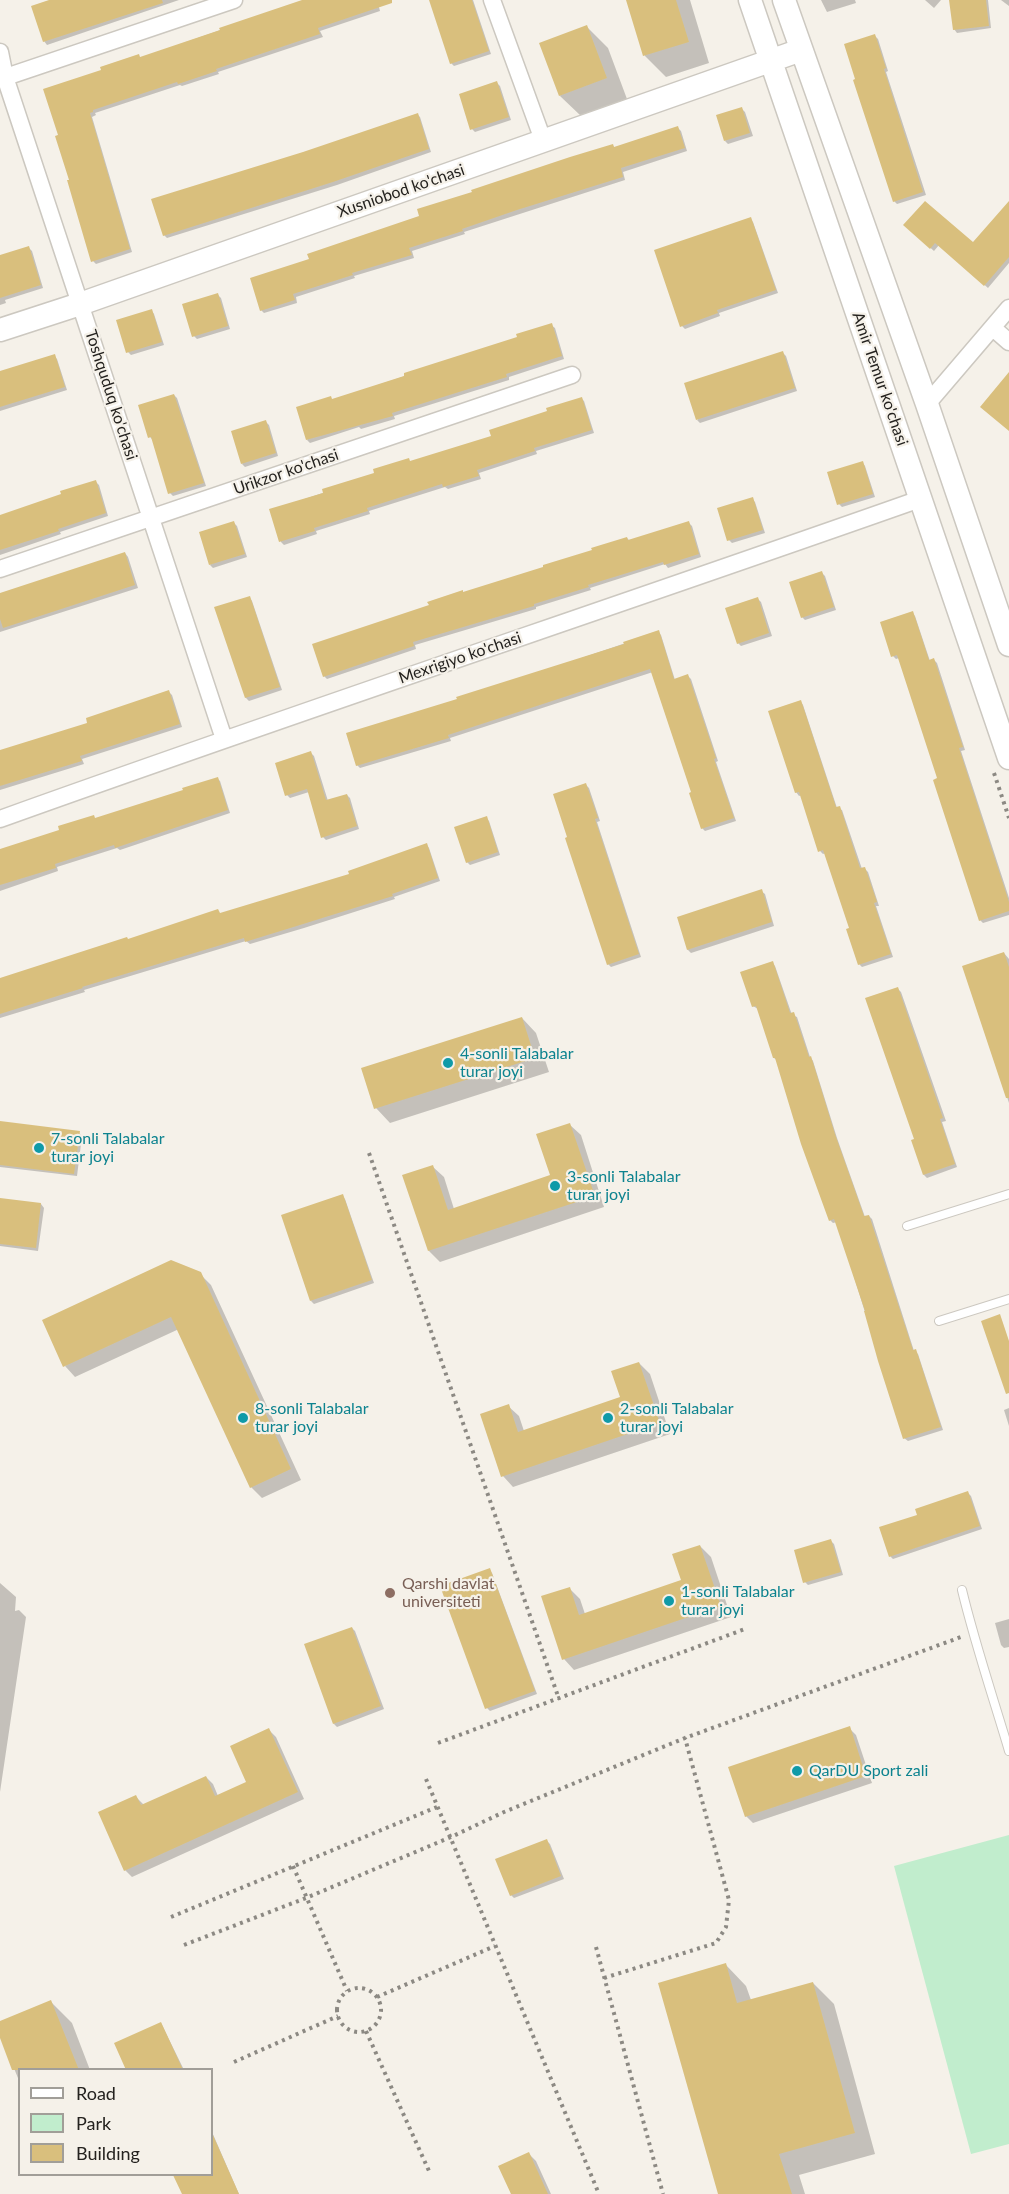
<!DOCTYPE html>
<html>
<head>
<meta charset="utf-8">
<style>
  body { margin:0 }
  #map { position:relative; width:1009px; height:2194px; overflow:hidden; background:#f5f1e9; font-family:Lato,sans-serif }
  canvas { display:block }
  .legend { position:absolute; left:18px; top:2068px; width:195px; height:108px; box-sizing:border-box; background:#f5f1e9; border:2px solid #a19e98; margin:0; padding:8px 10px; list-style:none; font-size:18px; color:#24221f }
  .legend li { display:flex; align-items:center; gap:12px; height:30px }
  .legend b { width:30px; border:2px solid #a19e98 }
</style>
</head>
<body>
<div id="map">
<canvas width="1009" height="2194"></canvas>
<ul class="legend">
<li><b style="height:8px;background:#fff"></b>Road</li>
<li><b style="height:16px;background:#c1edcd"></b>Park</li>
<li><b style="height:16px;background:#d9bf7d"></b>Building</li>
</ul>
</div>
<script>
const c = document.querySelector('canvas').getContext('2d');
c.lineJoin = 'round';
function fill(path, color) {
  c.fillStyle = color;
  c.fill(path, 'evenodd');
}
function stroke(path, color, width, dash) {
  c.strokeStyle = color;
  c.lineWidth = width;
  c.lineCap = dash ? 'butt' : 'round';
  c.setLineDash(dash || []);
  c.stroke(path);
}
function write(font, color, halo, rows, align = 'center') {
  c.font = font + ' Lato,sans-serif';
  c.lineWidth = 4.5;
  c.setLineDash([]);
  c.textBaseline = 'middle';
  c.strokeStyle = halo;
  c.fillStyle = color;
  for (const [text, x, y, turn = 0] of rows) {
    c.save();
    c.translate(x, y);
    c.rotate((+turn || 0) * Math.PI / 180);
    c.textAlign = isNaN(turn) ? turn : align;
    if (halo) c.strokeText(text, 0, 0);
    c.fillText(text, 0, 0);
    c.restore();
  }
}
const green = new Path2D(`
  M1009,1835V2144L971,2154L894,1866Z`);
const shadow = new Path2D(`
  M54,0H179L47,45L44,41Z
  M307,0H377L380,11L320,31L323,37L218,72L219,74L182,86L180,85L95,113L96,115L92,117L132,252L96,264L93,261L71,181L56,137L140,58Z
  M431,0H473L491,54L454,66L451,63Z
  M627,0H690L709,63L666,77L645,56Z
  M821,0H855L856,3L827,12Z
  M925,0H941L934,8Z
  M951,0H988L991,28L957,33L954,29Z
  M1001,0H1009V6Z
  M587,27L608,48L627,99L581,116L560,96Z
  M875,36L878,39L888,71L886,72L926,195L897,204L894,201Z
  M497,83L500,86L511,120L475,132L472,129Z
  M742,109L745,112L753,136L728,144L725,141Z
  M417,114L420,117L431,152L337,185L167,238L164,235L304,153Z
  M678,128L681,131L687,151L623,172L625,180L464,232L465,234L412,251L414,258L354,276L355,278L296,297L297,303L264,313L261,310L311,260L613,146L615,148Z
  M1009,203V263L988,288L939,245L934,251L905,225L973,244Z
  M750,219L753,222L778,293L719,313L720,316L685,329L682,326Z
  M29,248L32,251L43,288L5,300L6,303L0,305V257Z
  M218,295L221,298L230,329L197,339L194,336Z
  M151,310L154,314L164,345L131,355L128,352Z
  M551,325L555,328L564,359L509,377V380L394,416L395,419L361,429L359,427L310,443L307,440L333,400L519,338Z
  M783,353L786,356L797,391L700,423L697,420Z
  M54,356L57,359L67,390L0,411V372Z
  M174,395L177,398L206,486L173,496L170,493L153,440L150,437Z
  M581,398L584,401L594,433L536,451L537,454L479,473L481,479L448,489L445,487L369,511L370,514L316,531L317,534L284,545L281,542L271,510L493,437Z
  M266,422L269,425L278,456L245,467L242,464Z
  M862,462L865,466L875,497L842,507L839,504Z
  M96,482L99,485L108,516L60,532L61,534L0,555V517Z
  M752,499L755,502L765,533L732,543L729,540Z
  M234,523L237,526L247,557L213,568L210,565Z
  M689,523L692,526L701,557L668,568L665,564L590,588L591,590L536,607V609L415,645L416,649L327,679L324,676L464,594L545,568L627,538L630,541Z
  M125,553L128,557L138,588L0,632V594Z
  M822,573L825,576L836,610L805,620L802,617Z
  M249,597L252,601L282,690L249,701L246,698Z
  M758,599L761,602L772,636L741,646L738,643Z
  M912,613L915,616L930,661L934,660L937,663L965,750L961,751L1009,898V915L983,923L980,920L939,779L899,658L896,659L893,656Z
  M658,632L661,635L675,680L688,676L691,679L718,761L716,762L736,821L705,831L702,828L693,793L653,672L450,738L451,741L360,768L357,765L458,700Z
  M169,692L172,695L182,727L82,759L84,764L0,790V751L89,724Z
  M800,701L803,705L837,808L842,810L862,869H865L868,872L879,906H876L893,957L862,967L859,964L851,929L826,853L823,854L820,851L802,795L799,796L796,792Z
  M311,753L314,756L328,801L347,795L350,798L359,829L326,840L323,837L309,792L290,798L287,795Z
  M217,778L220,781L230,813L120,850L117,848L57,867L58,871L0,891V853L185,791Z
  M586,785L589,788L600,821L597,822L641,957L611,967L608,964Z
  M486,818L489,821L500,855L470,865L467,862Z
  M426,844L429,848L440,881L394,897L395,899L304,928L250,944L246,941L84,990L85,992L0,1018V979L351,875Z
  M761,891L765,894L774,926L691,953L688,950L679,918Z
  M1004,953L1009,959V1103L964,967Z
  M772,963L775,966L792,1015L797,1017L810,1057L813,1061L837,1138L865,1217L869,1216L872,1219L914,1351L918,1354L943,1430L908,1441L904,1438L837,1222L833,1223L830,1220L778,1061L774,1058L758,1009L753,1006Z
  M898,989L901,992L946,1121L942,1122L957,1167L927,1178L924,1175L916,1140Z
  M522,1018L536,1033L549,1072L390,1123L376,1108Z
  M0,1122L79,1133L82,1136L77,1176L0,1167Z
  M570,1125L581,1135L604,1207L440,1262L429,1251L433,1167L444,1177L454,1209L552,1176Z
  M342,1196L345,1199L374,1283L314,1304L311,1301Z
  M0,1199L41,1204L44,1208L38,1251L0,1246Z
  M200,1274L211,1285L301,1480L262,1498L251,1487L179,1329L75,1377L65,1366Z
  M639,1363L650,1374L670,1434L513,1487L503,1476L508,1406L519,1416L524,1431L622,1398Z
  M1009,1408V1426L1004,1410Z
  M968,1493L971,1496L982,1529L893,1559L890,1556L919,1516Z
  M831,1541L834,1544L843,1575L808,1585L805,1582Z
  M700,1546L711,1557L731,1617L574,1670L564,1659L569,1588L580,1599L585,1614L683,1581Z
  M489,1570L492,1573L537,1694L490,1711L487,1708Z
  M0,1583L16,1597L15,1611L19,1610L26,1617L0,1792Z
  M1009,1619V1647L1004,1648L1001,1645L995,1623Z
  M352,1628L355,1631L384,1709L337,1727L334,1724L306,1645Z
  M849,1728L856,1735L872,1783L753,1823L746,1816Z
  M269,1730L276,1737L304,1799L132,1877L125,1870L136,1797L144,1805L206,1777L213,1784L218,1796L248,1782Z
  M547,1841L550,1844L564,1879L514,1898L511,1895Z
  M726,1965L746,1986L751,2000L813,1983L834,2004L875,2154L799,2175L805,2194H719Z
  M51,2002L72,2023L90,2070H20V2083L0,2034V2022Z
  M161,2023L184,2070H128Z
  M212,2132L239,2194H184L175,2174H212Z
  M529,2154L536,2161L551,2194H512Z`);
const building = new Path2D(`
  M49,0H162L163,3L43,42L31,6Z
  M302,0H392V3L318,28L320,34L216,69L217,71L178,84L177,82L93,110V112L90,113L130,249L91,262L67,180H69L55,136L58,135L43,89L101,70L100,67L139,54L140,57L220,30L219,28Z
  M429,0H472L489,51L450,64Z
  M626,0H676L689,42L643,56Z
  M949,0H986L989,26L953,30Z
  M587,25L607,78L559,96L539,43Z
  M875,34L886,68L884,69L923,192L893,202L853,80L855,79L844,44Z
  M497,81L509,117L470,130L459,94Z
  M742,107L750,133L724,141L716,115Z
  M418,113L429,149L333,182L163,236L151,199L303,152Z
  M678,126L685,148L621,168L623,177L517,210L462,229L463,231L409,248L412,255L352,273L353,275L293,294L295,300L260,311L250,278L309,259L307,254L419,216L417,209L472,192L471,190L570,157L613,144L614,147Z
  M925,201L973,242L1009,201V257L984,286L935,243L930,249L903,225Z
  M751,217L776,290L717,310L718,313L680,327L654,250Z
  M29,246L41,285L0,298V255Z
  M218,293L228,326L192,337L182,304Z
  M152,309L162,342L126,353L116,320Z
  M552,323L562,356L506,374L507,377L392,413L393,416L306,440L296,407L331,396L332,399L404,376V373L517,337L516,334Z
  M783,351L795,388L696,420L684,383Z
  M55,354L65,387L0,407V371Z
  M1009,372V431L980,407Z
  M174,394L204,483L168,494L151,437L148,438L138,405Z
  M582,397L592,430L534,448L535,451L477,470L479,476L443,487L442,484L367,508L368,511L314,528L315,531L279,542L269,509L323,493L322,489L374,473L373,469L409,458L410,461L491,436L489,430L547,411L546,408Z
  M266,420L276,453L241,464L231,431Z
  M863,461L873,494L837,505L827,472Z
  M96,480L106,513L58,529L59,531L0,550V515L61,494L60,491Z
  M753,497L763,530L727,541L717,508Z
  M234,521L245,554L209,565L199,532Z
  M689,521L699,554L664,565L663,562L588,585L589,587L534,604V606L413,642L414,646L323,677L312,644L429,605L427,602L463,590V592L543,567V565L592,550L591,548L627,537L628,540Z
  M125,552L135,585L3,628L0,619V593Z
  M822,571L834,607L801,618L789,582Z
  M250,596L280,687L245,698L214,607Z
  M758,597L769,633L737,644L725,608Z
  M913,611L929,660L934,658L963,747L959,748L1009,902V911L979,921L933,780L937,778L897,655L891,657L880,622Z
  M659,630L674,679L688,674L716,758L714,759L734,818L701,829L689,793L691,792L650,669L448,735L449,738L356,766L346,733L457,699L456,697L624,644L623,642Z
  M169,690L180,724L80,756L82,761L0,786V750L87,723L86,718Z
  M801,700L836,807L840,806L860,868L865,867L877,902L874,903L891,954L858,965L846,929L849,928L823,850L818,852L799,792L795,793L768,711Z
  M311,751L326,800L347,794L357,826L321,838L307,789L285,796L275,763Z
  M218,777L228,810L115,848L114,845L55,864L56,868L0,885V849L59,830L58,826L94,815L95,818L183,790L182,788Z
  M586,783L598,818L595,819L639,954L607,965L565,838L567,837L553,794Z
  M487,816L498,852L466,863L454,827Z
  M427,843L438,878L392,894L393,896L300,925L245,942L244,938L82,987L83,988L0,1014V978L127,937L128,939L218,909L220,913L349,874L348,871Z
  M762,889L772,922L687,950L677,917Z
  M1004,952L1009,967V1098H1006L962,966Z
  M773,961L790,1013L794,1012L809,1057L811,1056L835,1134L864,1216L869,1215L913,1350L916,1349L941,1427L903,1439L878,1361L864,1311H865L834,1219L829,1221L801,1144L775,1058H773L756,1006L752,1007L740,972Z
  M898,987L943,1118L940,1119L955,1164L923,1175L911,1140L914,1139L865,998Z
  M522,1017L535,1058L374,1109L361,1068Z
  M0,1121L80,1131L74,1174L0,1165Z
  M570,1123L595,1196L428,1251L402,1175L433,1165L448,1210L550,1175L536,1134Z
  M343,1194L372,1280L310,1301L281,1215Z
  M0,1198L41,1203L36,1248L0,1244Z
  M171,1260L201,1272L291,1469L250,1488L171,1317L63,1367L42,1320Z
  M1000,1314L1009,1341V1393L1006,1394L981,1321Z
  M639,1362L660,1423L501,1477L480,1414L509,1404L518,1432L620,1397L611,1371Z
  M968,1491L980,1526L889,1557L879,1527L917,1515L915,1509Z
  M831,1539L841,1572L803,1583L794,1550Z
  M700,1545L721,1606L562,1660L541,1596L570,1587L579,1615L681,1580L672,1554Z
  M490,1568L535,1691L485,1709L440,1586Z
  M352,1627L381,1706L333,1724L304,1644Z
  M850,1726L866,1776L745,1817L728,1767Z
  M269,1728L298,1792L124,1871L98,1812L136,1795L141,1805L206,1776L215,1796L246,1782L230,1746Z
  M547,1839L561,1876L510,1896L495,1859Z
  M726,1963L737,2003L813,1982L855,2133L779,2154L792,2194H718L658,1983Z
  M51,2000L79,2070H12L0,2038V2021Z
  M161,2022L183,2070H126L114,2043Z
  M212,2133L239,2194H182L173,2175H212Z
  M529,2152L548,2194H511L498,2166Z`);
const path = new Path2D(`
  M994,773L1009,818
  M369,1153L559,1699
  M438,1743L745,1629
  M426,1779L599,2194
  M293,1866L347,1991
  M171,1917L437,1807
  M184,1945L306,1898L451,1837L504,1812L685,1738L961,1637
  M596,1947L663,2194
  M604,1978L716,1943L726,1927L729,1900L685,1738
  M337 2010a22 22 0 1 1 44 0a22 22 0 1 1-44 0Z
  M377,1997L495,1946
  M366,2031L429,2171
  M234,2062L338,2016`);
const lane = new Path2D(`
  M907,1226L1009,1194
  M939,1321L1009,1299
  M962,1590C975,1644 993,1697 1009,1751`);
const street = new Path2D(`
  M492,0L543,140
  M0,52L5,77L224,739
  M0,79L234,0
  M993,328L1009,342
  M927,404L1009,308
  M0,569L572,375
  M0,819C306,709 614,607 920,499`);
const secondary = new Path2D(`
  M750,0L1009,758
  M784,0L927,404L1009,645
  M0,330L80,304L801,50`);
const markers = [
  [448,1063,6,"#0f9aa8"],
  [39,1148,6,"#0f9aa8"],
  [555,1186,6,"#0f9aa8"],
  [243,1418,6,"#0f9aa8"],
  [608,1418,6,"#0f9aa8"],
  [390,1593,6,"#8d6e63"],
  [669,1601,6,"#0f9aa8"],
  [797,1771,6,"#0f9aa8"]
];
const streetNames = [
  ["Xusniobod ko'chasi",401,191,-19],
  ["Amir Temur ko'chasi",880,379,71],
  ["Toshquduq ko'chasi",111,395,72],
  ["Urikzor ko'chasi",286,472,-19],
  ["Mexrigiyo ko'chasi",460,658,-19]
];
const cultureNames = [
  ["4-sonli Talabalar",460,1054],
  ["turar joyi",460,1072],
  ["7-sonli Talabalar",51,1139],
  ["turar joyi",51,1157],
  ["3-sonli Talabalar",567,1177],
  ["turar joyi",567,1195],
  ["8-sonli Talabalar",255,1409],
  ["turar joyi",255,1427],
  ["2-sonli Talabalar",620,1409],
  ["turar joyi",620,1427],
  ["1-sonli Talabalar",681,1592],
  ["turar joyi",681,1610],
  ["QarDU Sport zali",809,1771]
];
const educationNames = [
  ["Qarshi davlat",402,1584],
  ["universiteti",402,1602]
];
fill(green, '#c1edcd');
fill(shadow, '#0003');
fill(building, '#d9bf7d');
stroke(lane, '#ccc8c0', 10);
stroke(street, '#ccc8c0', 19);
stroke(secondary, '#ccc8c0', 25);
stroke(path, '#8c8983', 4, [3, 4.5]);
stroke(lane, '#fff', 8);
stroke(street, '#fff', 16);
stroke(secondary, '#fff', 22);
for (const [x, y, r, color] of markers) {
  const dot = new Path2D();
  dot.arc(x, y, r, 0, 2 * Math.PI);
  c.fillStyle = color;
  c.fill(dot);
  stroke(dot, '#f5f1e9', 2);
}
write('16px', '#24221f', '#f5f1e9', streetNames);
write('16px', '#0d838f', '#f5f1e9', cultureNames, 'left');
write('16px', '#785e54', '#f5f1e9', educationNames, 'left');
</script>
</body>
</html>
